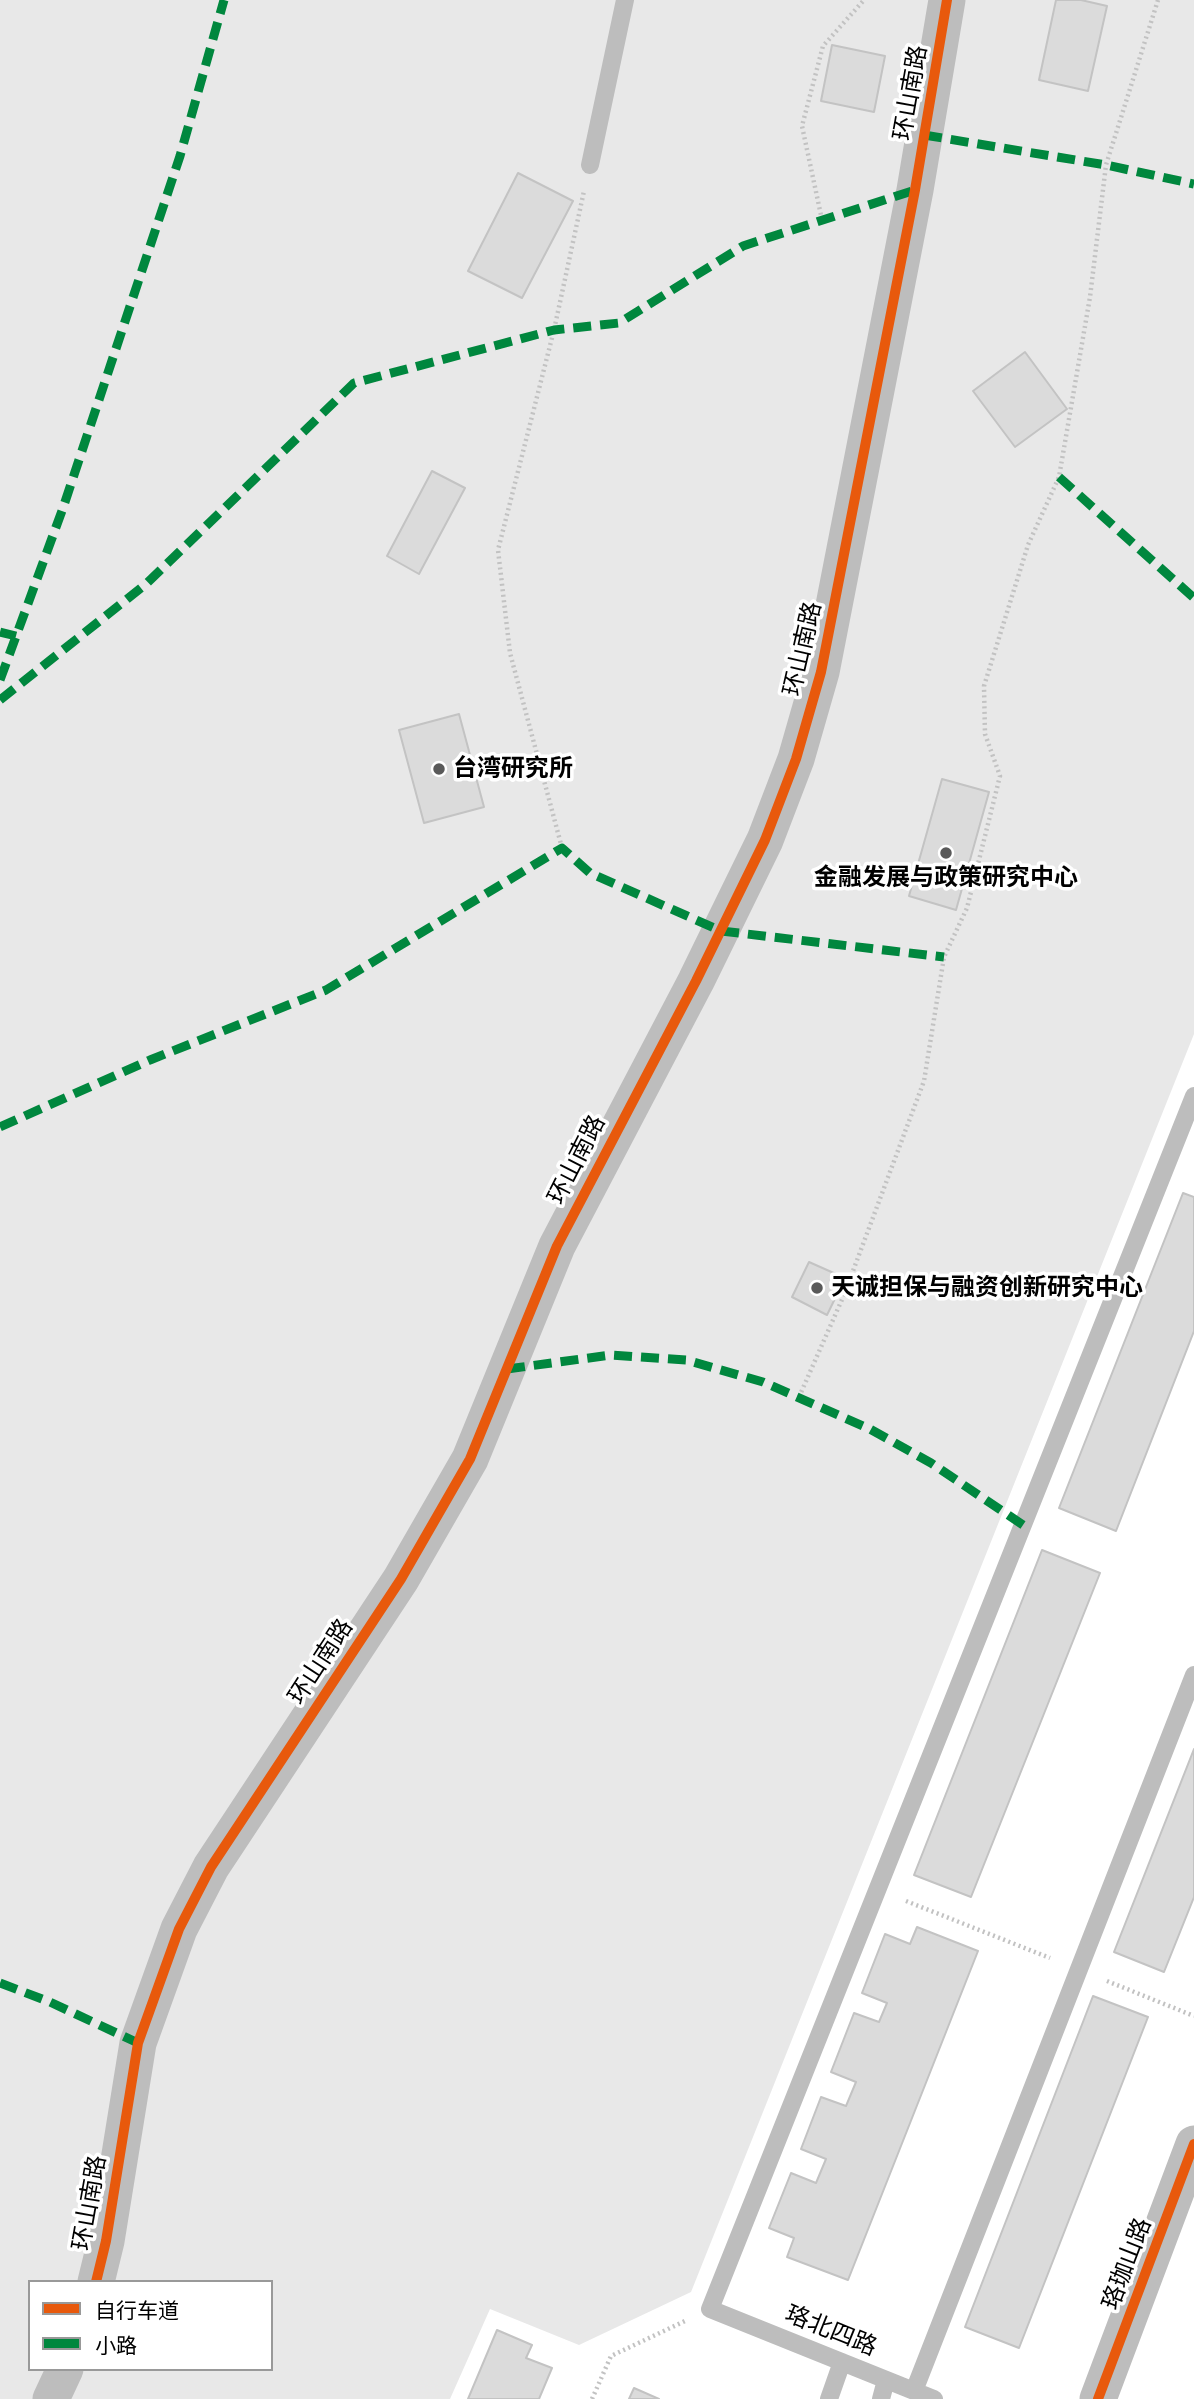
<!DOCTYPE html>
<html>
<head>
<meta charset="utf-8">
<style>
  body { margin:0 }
  #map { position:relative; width:1194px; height:2399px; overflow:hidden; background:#fff; font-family:Montserrat,"Noto Sans SC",sans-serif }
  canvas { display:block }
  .legend { position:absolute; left:28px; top:2280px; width:245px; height:91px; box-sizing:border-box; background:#fff; border:2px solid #999; margin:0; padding:9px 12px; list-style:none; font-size:21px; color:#000 }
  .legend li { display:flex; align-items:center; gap:14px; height:35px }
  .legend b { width:35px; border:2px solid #999 }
</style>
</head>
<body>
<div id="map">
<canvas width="1194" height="2399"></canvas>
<ul class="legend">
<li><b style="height:9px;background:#e8590c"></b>自行车道</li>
<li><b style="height:9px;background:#00873e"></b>小路</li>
</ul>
</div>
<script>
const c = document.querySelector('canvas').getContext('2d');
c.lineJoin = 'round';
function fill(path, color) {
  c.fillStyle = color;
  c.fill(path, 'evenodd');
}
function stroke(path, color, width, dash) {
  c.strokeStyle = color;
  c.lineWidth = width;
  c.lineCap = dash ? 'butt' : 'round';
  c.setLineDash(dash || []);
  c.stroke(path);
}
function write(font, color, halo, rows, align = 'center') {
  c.font = font + ' Montserrat,"Noto Sans SC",sans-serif';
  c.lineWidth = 7;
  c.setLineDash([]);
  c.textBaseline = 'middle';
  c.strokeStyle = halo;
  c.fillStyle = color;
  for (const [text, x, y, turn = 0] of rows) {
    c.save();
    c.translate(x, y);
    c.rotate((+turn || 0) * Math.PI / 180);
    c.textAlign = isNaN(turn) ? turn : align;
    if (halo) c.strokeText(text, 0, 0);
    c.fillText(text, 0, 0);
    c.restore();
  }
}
const green = new Path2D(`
  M0,0H1194V1034L691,2292L579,2345L490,2309L450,2399H0ZM30,2282H271V2369H30Z`);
const building = new Path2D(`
  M1056,0H1081L1107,6L1088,91L1039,80Z
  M832,45L885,56L874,112L821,101Z
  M518,173L573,201L522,298L468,271Z
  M1025,352L1067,409L1015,447L973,391Z
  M432,471L465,488L419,574L387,556Z
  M459,714L484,807L424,823L399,730Z
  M942,779L989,792L956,910L909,896Z
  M1183,1193L1194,1197V1331L1116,1531L1059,1508Z
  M809,1262L845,1278L827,1315L792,1297Z
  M1042,1550L1100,1573L971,1897L914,1875Z
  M1194,1749V1897L1164,1972L1114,1952Z
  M917,1927L978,1951L848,2280L787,2257L794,2238L769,2228L791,2173L816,2183L826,2159L801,2149L821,2097L846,2106L856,2082L831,2072L854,2013L879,2022L887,2003L862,1993L885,1934L910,1944Z
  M1093,1996L1148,2017L1019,2348L965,2327Z
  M497,2330L532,2345L526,2358L552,2368L539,2399H468Z
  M634,2388L659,2399H629Z`);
const path = new Path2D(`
  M822,220L802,126L823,46L864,0
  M562,848L510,653L498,550L554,330L584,191
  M799,1397L844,1295L924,1081L944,957L967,908L1000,776L985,734L984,686L1028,545L1059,477L1090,297L1106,165L1158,0
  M906,1901L1050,1958
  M1107,1981L1194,2016
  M592,2399L611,2356L685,2321`);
const lane = new Path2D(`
  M590,165L625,0
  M914,2391L1194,1675
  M829,2399L842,2362
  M881,2399L886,2380
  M934,2399L710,2309L1194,1096`);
const street = new Path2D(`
  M96,2282L106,2241L138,2043L179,1929L211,1867L401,1579L470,1459L557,1246L696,981L765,840L796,759L821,672L915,190L947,0
  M51,2399L65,2369
  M1098,2399L1194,2144`);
const quiet = new Path2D(`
  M924,135L1106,165L1194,184
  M1059,477L1194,598
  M0,632L16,636
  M0,680L63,508L180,156L224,0
  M0,700L146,584L354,383L554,330L619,323L743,246L915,190
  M0,1127L150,1060L326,990L562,848L590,873L721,931L944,957
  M507,1369L611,1355L686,1360L763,1382L870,1429L931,1463L1023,1525
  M0,1983L50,2002L138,2043`);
const cycleway = new Path2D(`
  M96,2282L106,2241L138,2043L179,1929L211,1867L401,1579L470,1459L557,1246L696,981L765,840L796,759L821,672L915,190L947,0
  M1098,2399L1194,2144`);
const markers = [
  [439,769,7,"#595959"],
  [946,853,7,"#595959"],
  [817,1288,7,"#595959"]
];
const streetNames = [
  ["环山南路",911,93,-80],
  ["环山南路",803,649,-77],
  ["环山南路",577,1160,-63],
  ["环山南路",321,1662,-57],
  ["环山南路",90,2203,-80],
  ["珞珈山路",1127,2264,-69],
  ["珞北四路",831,2331,22]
];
const poiNames = [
  ["台湾研究所",453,769],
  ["金融发展与政策研究中心",946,878,"center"],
  ["天诚担保与融资创新研究中心",831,1288]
];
fill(green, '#e8e8e8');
fill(building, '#dbdbdb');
stroke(building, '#c3c3c3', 2);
stroke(path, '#c2c2c2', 4.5, [2, 3.5]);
stroke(lane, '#bdbdbd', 18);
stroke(street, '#bdbdbd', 37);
stroke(quiet, '#00873e', 9, [18, 9]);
stroke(cycleway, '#e8590c', 10);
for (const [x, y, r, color] of markers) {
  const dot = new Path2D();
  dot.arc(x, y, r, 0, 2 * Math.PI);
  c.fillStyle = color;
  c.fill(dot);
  stroke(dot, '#fff', 2.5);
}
write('24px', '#000', '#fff', streetNames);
write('bold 24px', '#000', '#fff', poiNames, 'left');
</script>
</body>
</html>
